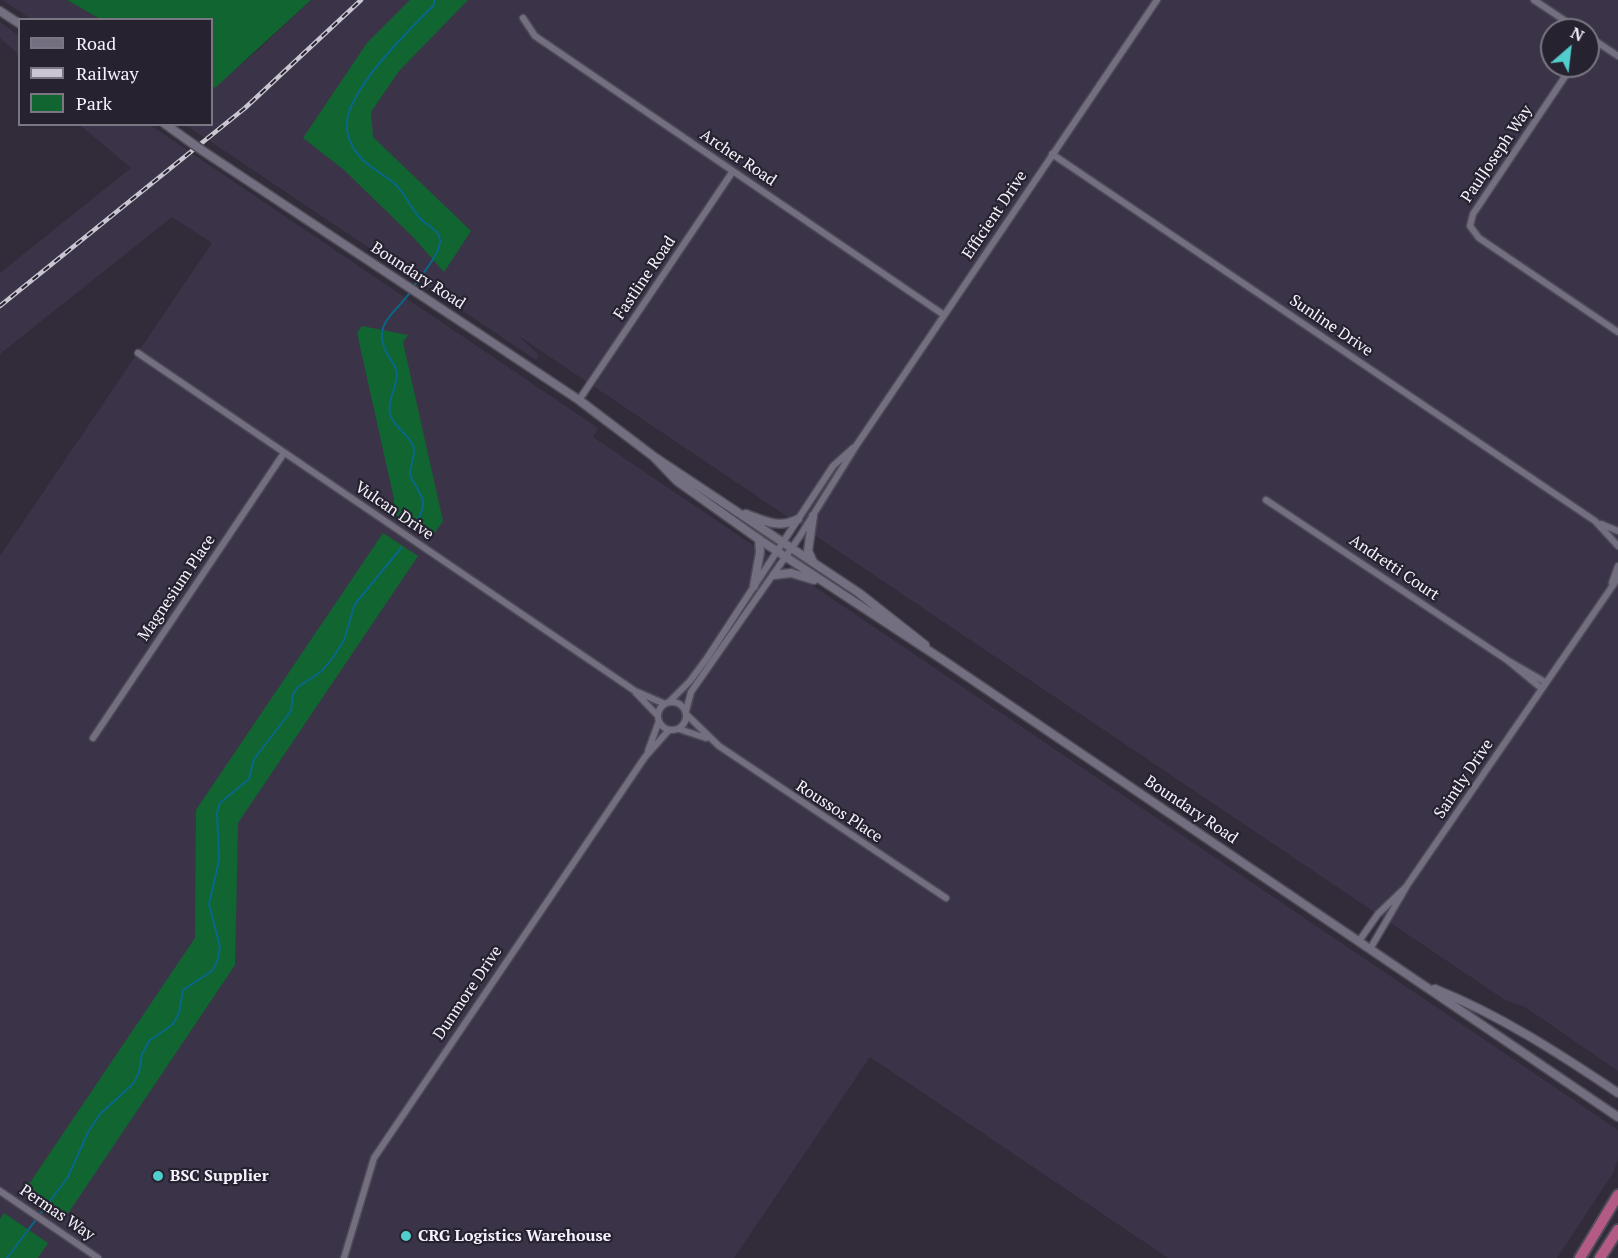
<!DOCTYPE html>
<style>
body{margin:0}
#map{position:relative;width:1618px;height:1258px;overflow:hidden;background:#312b3a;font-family:"PT Serif",serif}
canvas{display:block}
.legend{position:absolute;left:18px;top:18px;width:195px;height:108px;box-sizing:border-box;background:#272230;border:2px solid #7a7682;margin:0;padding:8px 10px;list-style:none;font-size:18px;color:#f6f3fd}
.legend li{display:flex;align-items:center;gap:12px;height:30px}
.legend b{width:30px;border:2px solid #7a7682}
.north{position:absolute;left:1540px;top:18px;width:60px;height:60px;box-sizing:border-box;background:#272230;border:2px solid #7a7682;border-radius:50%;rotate:28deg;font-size:16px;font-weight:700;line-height:24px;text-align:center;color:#f6f3fd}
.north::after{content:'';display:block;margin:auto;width:21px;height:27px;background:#52cdcd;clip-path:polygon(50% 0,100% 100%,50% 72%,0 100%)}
</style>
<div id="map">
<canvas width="1618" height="1258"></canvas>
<ul class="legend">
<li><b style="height:8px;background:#746f80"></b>Road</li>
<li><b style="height:8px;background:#cac6d1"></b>Railway</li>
<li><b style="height:16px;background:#106531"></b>Park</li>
</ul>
<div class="north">N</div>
</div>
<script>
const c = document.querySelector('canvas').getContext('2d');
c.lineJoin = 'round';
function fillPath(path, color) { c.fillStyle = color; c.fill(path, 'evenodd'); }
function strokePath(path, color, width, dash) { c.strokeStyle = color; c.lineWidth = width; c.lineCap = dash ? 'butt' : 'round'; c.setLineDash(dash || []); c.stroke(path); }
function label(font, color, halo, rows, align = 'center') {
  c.font = font + ' "PT Serif",serif'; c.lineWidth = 4.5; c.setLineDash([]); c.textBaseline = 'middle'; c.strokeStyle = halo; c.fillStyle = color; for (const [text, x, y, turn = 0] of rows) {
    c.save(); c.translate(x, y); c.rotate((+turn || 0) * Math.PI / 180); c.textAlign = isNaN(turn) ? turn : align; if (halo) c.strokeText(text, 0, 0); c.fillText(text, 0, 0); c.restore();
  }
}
const built = new Path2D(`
 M 2,0 L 67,0 L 100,19 L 31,19 Z
 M 311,0 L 1618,0 L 1618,1071 L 1525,1007 L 1505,1000 L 516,334 L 539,355 L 536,360 L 186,125 L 212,124 L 212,86 L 215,87 L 258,50 ZM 1552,30 L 1588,30 L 1588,66 L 1552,66 Z
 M 0,22 L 19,36 L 19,60 L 17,53 L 0,38 Z
 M 80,125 L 150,125 L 598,428 L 593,437 L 1618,1130 L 1618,1159 L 1613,1173 L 1557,1258 L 1168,1258 L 870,1057 L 734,1258 L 0,1258 L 0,556 L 212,243 L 172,217 L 0,354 L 0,273 L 131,168 Z`);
const green = new Path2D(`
 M 67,0 L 311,0 L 215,88 L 212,86 L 212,20 L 100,19 Z
 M 410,0 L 468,0 L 399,71 L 371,112 L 373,137 L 471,231 L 444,272 L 413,237 L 343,169 L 303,138 L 367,43 Z
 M 362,326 L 408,335 L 403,342 L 443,521 L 431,538 L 394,514 L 394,499 L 357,333 Z
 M 383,533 L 418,556 L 238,823 L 235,965 L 63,1221 L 23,1193 L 195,938 L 196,810 Z
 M 4,1213 L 48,1243 L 38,1258 L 0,1258 L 0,1219 Z`);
const stream = new Path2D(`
 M 414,286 C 422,274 437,258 440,243 C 442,232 428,226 421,219 C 410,208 406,194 394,183 C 379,171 363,165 353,147 C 347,137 345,124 349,112 C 361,77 407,32 434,5 L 434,0
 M 411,291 C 396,314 371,322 387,354 C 391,361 397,366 397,374 C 397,387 387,401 390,414 C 394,429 411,435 414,448 C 415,455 410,467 410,475 C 422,501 430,498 415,525
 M 7,1258 L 68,1177 L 88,1132 L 100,1114 L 133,1084 L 139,1072 L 142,1054 L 149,1041 L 173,1024 L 179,1013 L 183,990 L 212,971 L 217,962 L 220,947 L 209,904 L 219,860 L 217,812 L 220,803 L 249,779 L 254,759 L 291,711 L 293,694 L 298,687 L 322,671 L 334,656 L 344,640 L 355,604 L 401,548`);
const minor = new Path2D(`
 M 1534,0 L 1579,30
 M 523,18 L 535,36 L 944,315
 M 1588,36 L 1618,56
 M 1572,66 L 1473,214 L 1470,226 L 1479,238 L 1618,332
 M 1052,154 L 1595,521 L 1618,546
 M 138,353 L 635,691 L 665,704
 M 579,400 L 733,171
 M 1266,500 L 1507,660 L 1545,682
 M 1601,524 L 1618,531
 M 1612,583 L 1618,566
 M 1507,660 L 1541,688
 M 636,693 L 658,716
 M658 716a14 14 0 1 1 28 0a14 14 0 1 1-28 0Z
 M 669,702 L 690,681 L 707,658 L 833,466 L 853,448
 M 686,711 L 691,692 L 800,536 L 856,446 L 1157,0
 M 686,714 L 719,746 L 946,898
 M 679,729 L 706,738
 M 93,738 L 284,453
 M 648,751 L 659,721
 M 1359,941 L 1378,914 L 1406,887
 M 1370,949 L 1408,884 L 1618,578
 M 0,1191 L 98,1258
 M 344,1258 L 374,1158 L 645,757 L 669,730`);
const secondary = new Path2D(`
 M 0,11 L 20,24
 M 165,124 L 186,139
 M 203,151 L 579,400 L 653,456 L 859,593 L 925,645
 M 653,456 L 677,481 L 760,540 L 943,660 L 1618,1117
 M 746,514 C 765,521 779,529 798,519
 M 813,516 L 808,551 L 813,562
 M 774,575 L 791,573 L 814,580
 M 754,586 L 760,552 L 759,539
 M 1435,989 C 1500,1015 1560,1054 1618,1093`);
const trunk = new Path2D(`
 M 1580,1258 L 1618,1195
 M 1600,1258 L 1618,1230`);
const rail = new Path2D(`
 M 0,306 L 245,108 L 361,0`);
const secondaryBridge = new Path2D(`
 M 186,139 L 203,151`);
const markers = [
 [158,1176,6,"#52cdcd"],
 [406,1236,6,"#52cdcd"]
];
const streetNames = [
 ["PaulJoseph Way",1497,154,-56],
 ["Archer Road",738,158,34],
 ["Efficient Drive",995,215,-56],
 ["Boundary Road",418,276,33],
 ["Fastline Road",645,278,-56],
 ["Sunline Drive",1331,326,34],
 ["Vulcan Drive",394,511,34],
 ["Andretti Court",1394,568,34],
 ["Magnesium Place",177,588,-56],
 ["Saintly Drive",1464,779,-56],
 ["Boundary Road",1191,810,34],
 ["Roussos Place",839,812,33],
 ["Dunmore Drive",468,993,-56],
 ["Permas Way",57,1213,34]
];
const poiNames = [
 ["BSC Supplier",170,1176],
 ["CRG Logistics Warehouse",418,1236]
];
fillPath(built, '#3b3449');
fillPath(green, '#106531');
strokePath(stream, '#086789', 2);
strokePath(minor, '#4e4a56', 9);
strokePath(secondary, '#4e4a56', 11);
strokePath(trunk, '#4e4a56', 14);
strokePath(minor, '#746f80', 6);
strokePath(secondary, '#746f80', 8);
strokePath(trunk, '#b35b82', 10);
strokePath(rail, '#cac6d1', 4.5);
strokePath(rail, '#272230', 2, [7]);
strokePath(secondaryBridge, '#4e4a56', 11, []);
strokePath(secondaryBridge, '#746f80', 8);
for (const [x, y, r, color] of markers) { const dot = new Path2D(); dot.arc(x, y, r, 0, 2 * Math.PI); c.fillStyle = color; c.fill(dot); strokePath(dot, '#272230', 2); }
label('16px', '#f6f3fd', '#272230', streetNames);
label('bold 16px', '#f6f3fd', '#272230', poiNames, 'left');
</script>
